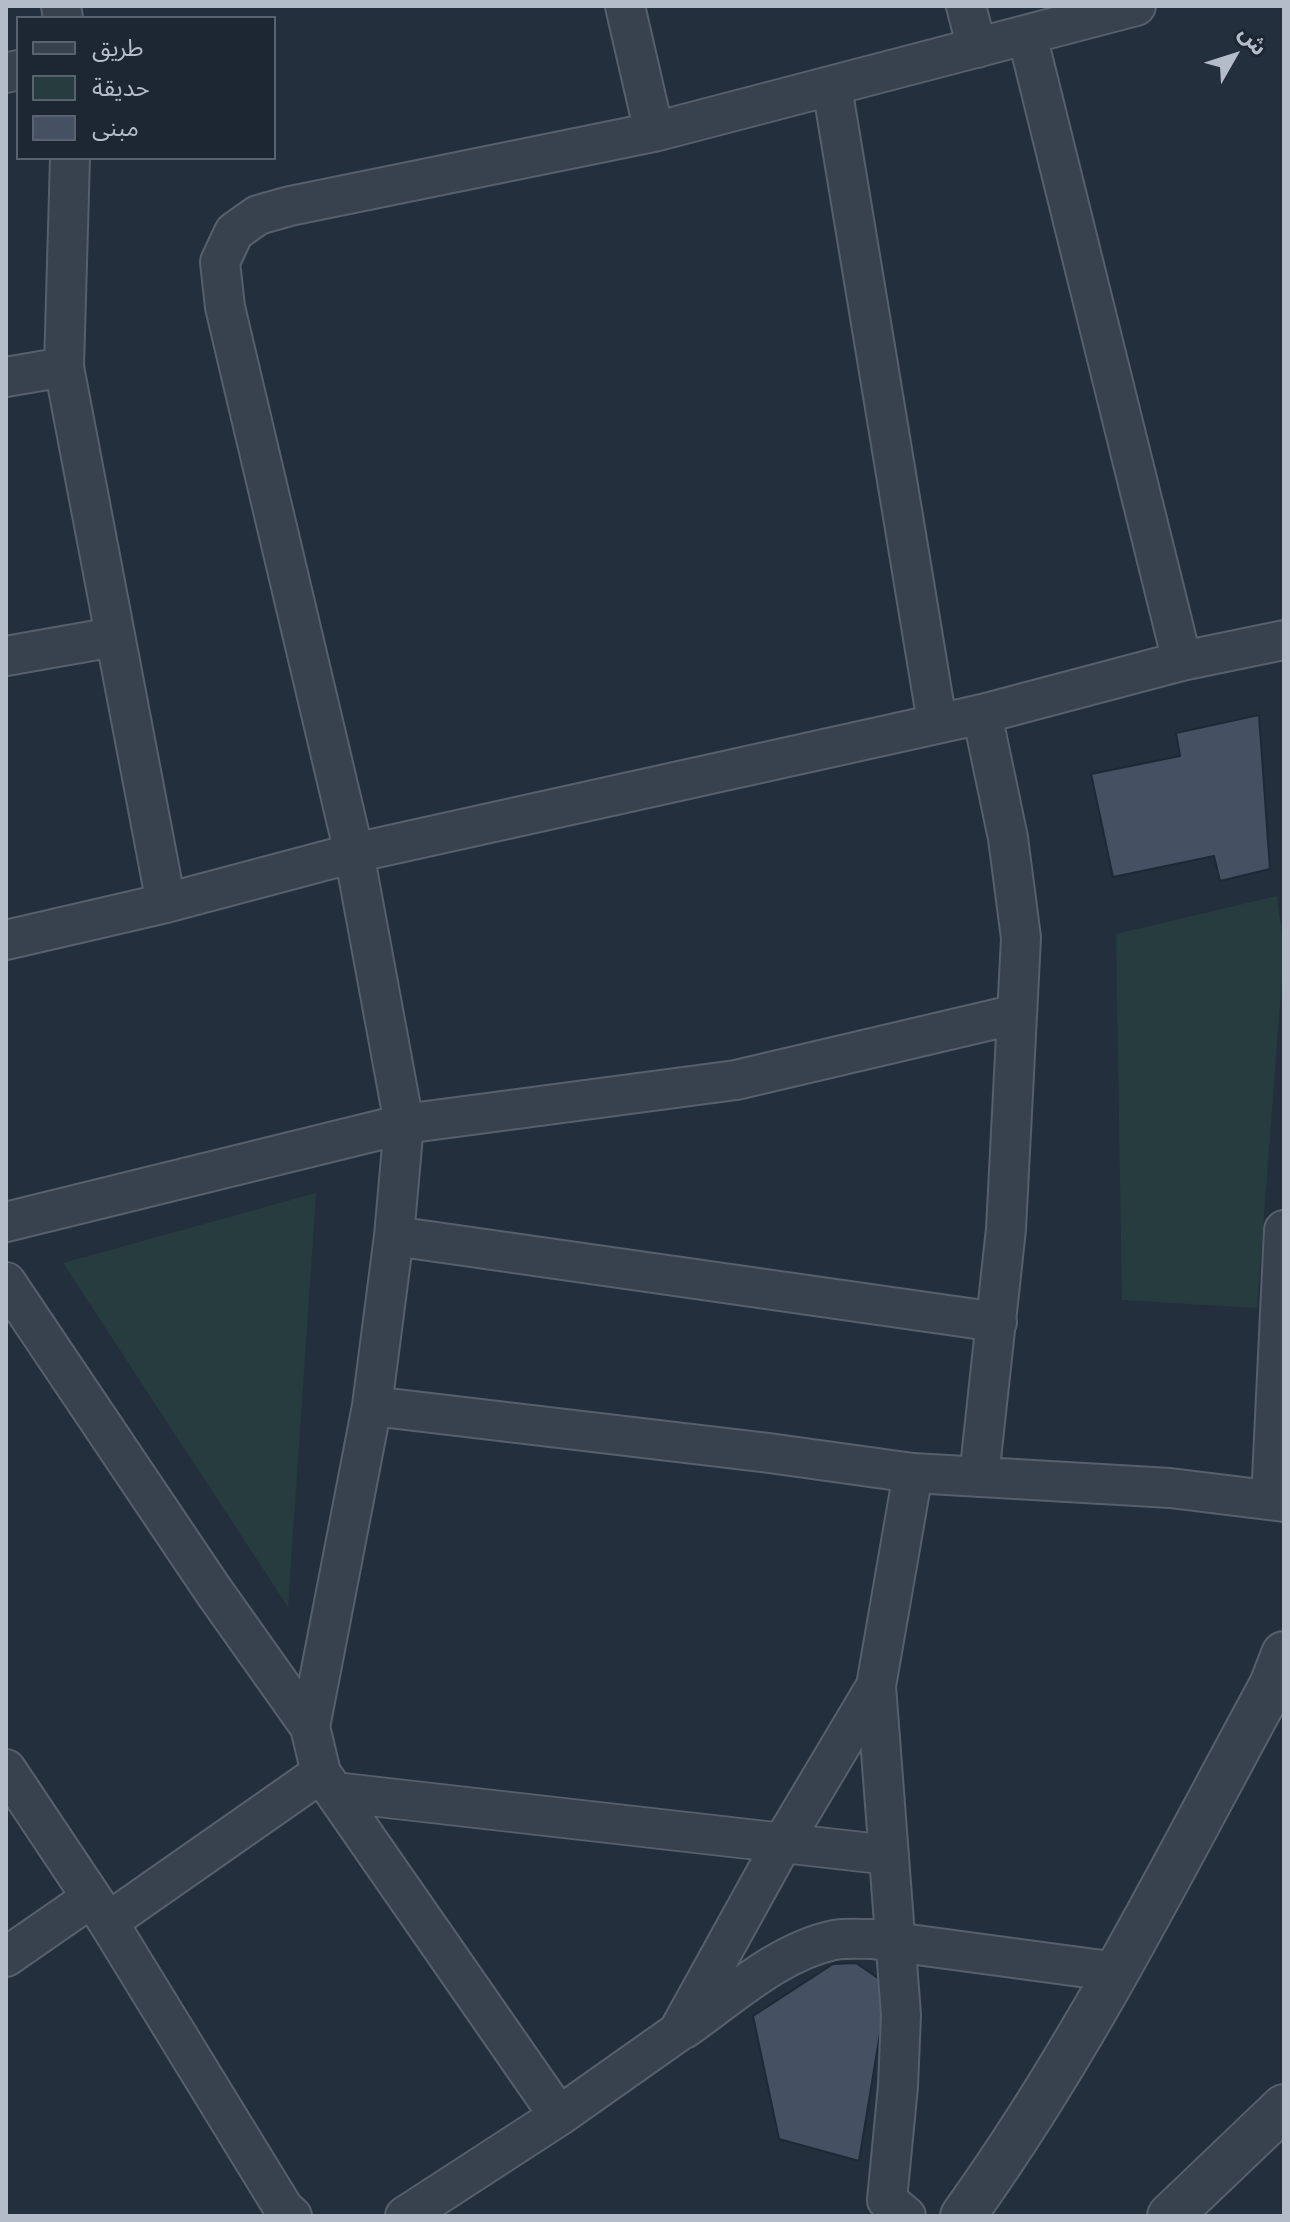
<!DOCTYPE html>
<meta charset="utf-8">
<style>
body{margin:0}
#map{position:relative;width:1290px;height:2222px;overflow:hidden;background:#242f3e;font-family:"DM Sans","Noto Sans Arabic",sans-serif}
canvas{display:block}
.frame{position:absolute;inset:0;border:8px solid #b4bcc9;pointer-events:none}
.legend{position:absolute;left:16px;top:16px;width:260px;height:144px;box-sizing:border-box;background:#1d2633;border:2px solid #59626f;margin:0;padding:10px 14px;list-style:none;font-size:24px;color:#b4bcc9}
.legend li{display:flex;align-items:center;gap:16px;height:40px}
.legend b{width:40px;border:2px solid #59626f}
.north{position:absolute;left:1194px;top:16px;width:80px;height:80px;-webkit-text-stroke:6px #1d2633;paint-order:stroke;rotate:51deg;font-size:22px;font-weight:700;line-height:32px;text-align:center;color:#b4bcc9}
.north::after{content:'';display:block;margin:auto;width:28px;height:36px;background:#b4bcc9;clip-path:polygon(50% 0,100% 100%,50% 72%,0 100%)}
</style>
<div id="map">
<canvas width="1290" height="2222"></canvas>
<div class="frame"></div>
<ul class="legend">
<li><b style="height:10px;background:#38414e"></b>طريق</li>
<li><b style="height:22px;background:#263c3f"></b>حديقة</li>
<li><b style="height:22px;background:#455162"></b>مبنى</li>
</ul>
<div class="north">ش</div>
</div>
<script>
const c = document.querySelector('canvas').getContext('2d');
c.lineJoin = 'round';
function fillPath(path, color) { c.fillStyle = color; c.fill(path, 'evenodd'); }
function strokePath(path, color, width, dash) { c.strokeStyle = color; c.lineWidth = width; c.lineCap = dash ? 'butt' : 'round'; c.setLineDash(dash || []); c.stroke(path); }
const green = new Path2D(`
 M 1277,896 L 1284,951 L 1257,1308 L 1122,1300 L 1116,934 Z
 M 316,1193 L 316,1194 L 288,1607 L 63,1263 Z`);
const building = new Path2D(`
 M 1259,715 L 1270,869 L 1220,881 L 1214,856 L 1113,877 L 1091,774 L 1180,756 L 1176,733 Z
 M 856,1963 L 888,1985 L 859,2161 L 779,2139 L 753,2016 L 833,1964 Z`);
const minor = new Path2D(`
 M 61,6 L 63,18
 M 625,6 L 654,132
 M 966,6 L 977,48
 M 1027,35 L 1182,661
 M 6,73 L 18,70
 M 832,87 L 937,722
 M 70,158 L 64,367 L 166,903
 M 6,377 L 64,367
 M 6,656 L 114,637
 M 6,940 L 166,903 L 354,853 L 982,714 L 1182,661 L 1284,640
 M 6,1222 L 404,1124 L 736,1080 L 1017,1014
 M 394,1236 L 997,1322
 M 6,1282 L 213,1590 L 310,1727
 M 372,1406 L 769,1453 L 913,1473 L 1170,1488 L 1284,1502
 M 979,1477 L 1006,1229 L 1021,938 L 1008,838 L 982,714
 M 1271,1500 L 1284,1230
 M 876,1686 L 901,2015 L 898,2086 L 887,2200 L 906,2216
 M 6,1769 L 108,1922 L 284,2209 L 292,2216
 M 335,1792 L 889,1855
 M 108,1922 L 321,1773
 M 6,1957 L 91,1898
 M 684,2029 C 730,1997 778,1952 834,1940 C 846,1938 860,1939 872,1939 L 1117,1972
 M 559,2116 L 321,1773 L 310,1727 L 372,1406 L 394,1236 L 404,1124 L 354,853 L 225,307 L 220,262 L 234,232 L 258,215 L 290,206 L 654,132 L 1136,6
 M 405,2216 L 559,2116 L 678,2032 L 783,1842 L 876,1686 L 913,1473`);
const tertiary = new Path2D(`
 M 963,2216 C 1083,2049 1174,1865 1272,1685 L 1284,1654
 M 1170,2216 L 1284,2107`);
fillPath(green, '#263c3f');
fillPath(building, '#455162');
strokePath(building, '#1f2835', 2);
strokePath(minor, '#565f6c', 42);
strokePath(tertiary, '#565f6c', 48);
strokePath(minor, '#38414e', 38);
strokePath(tertiary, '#38414e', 44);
</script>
